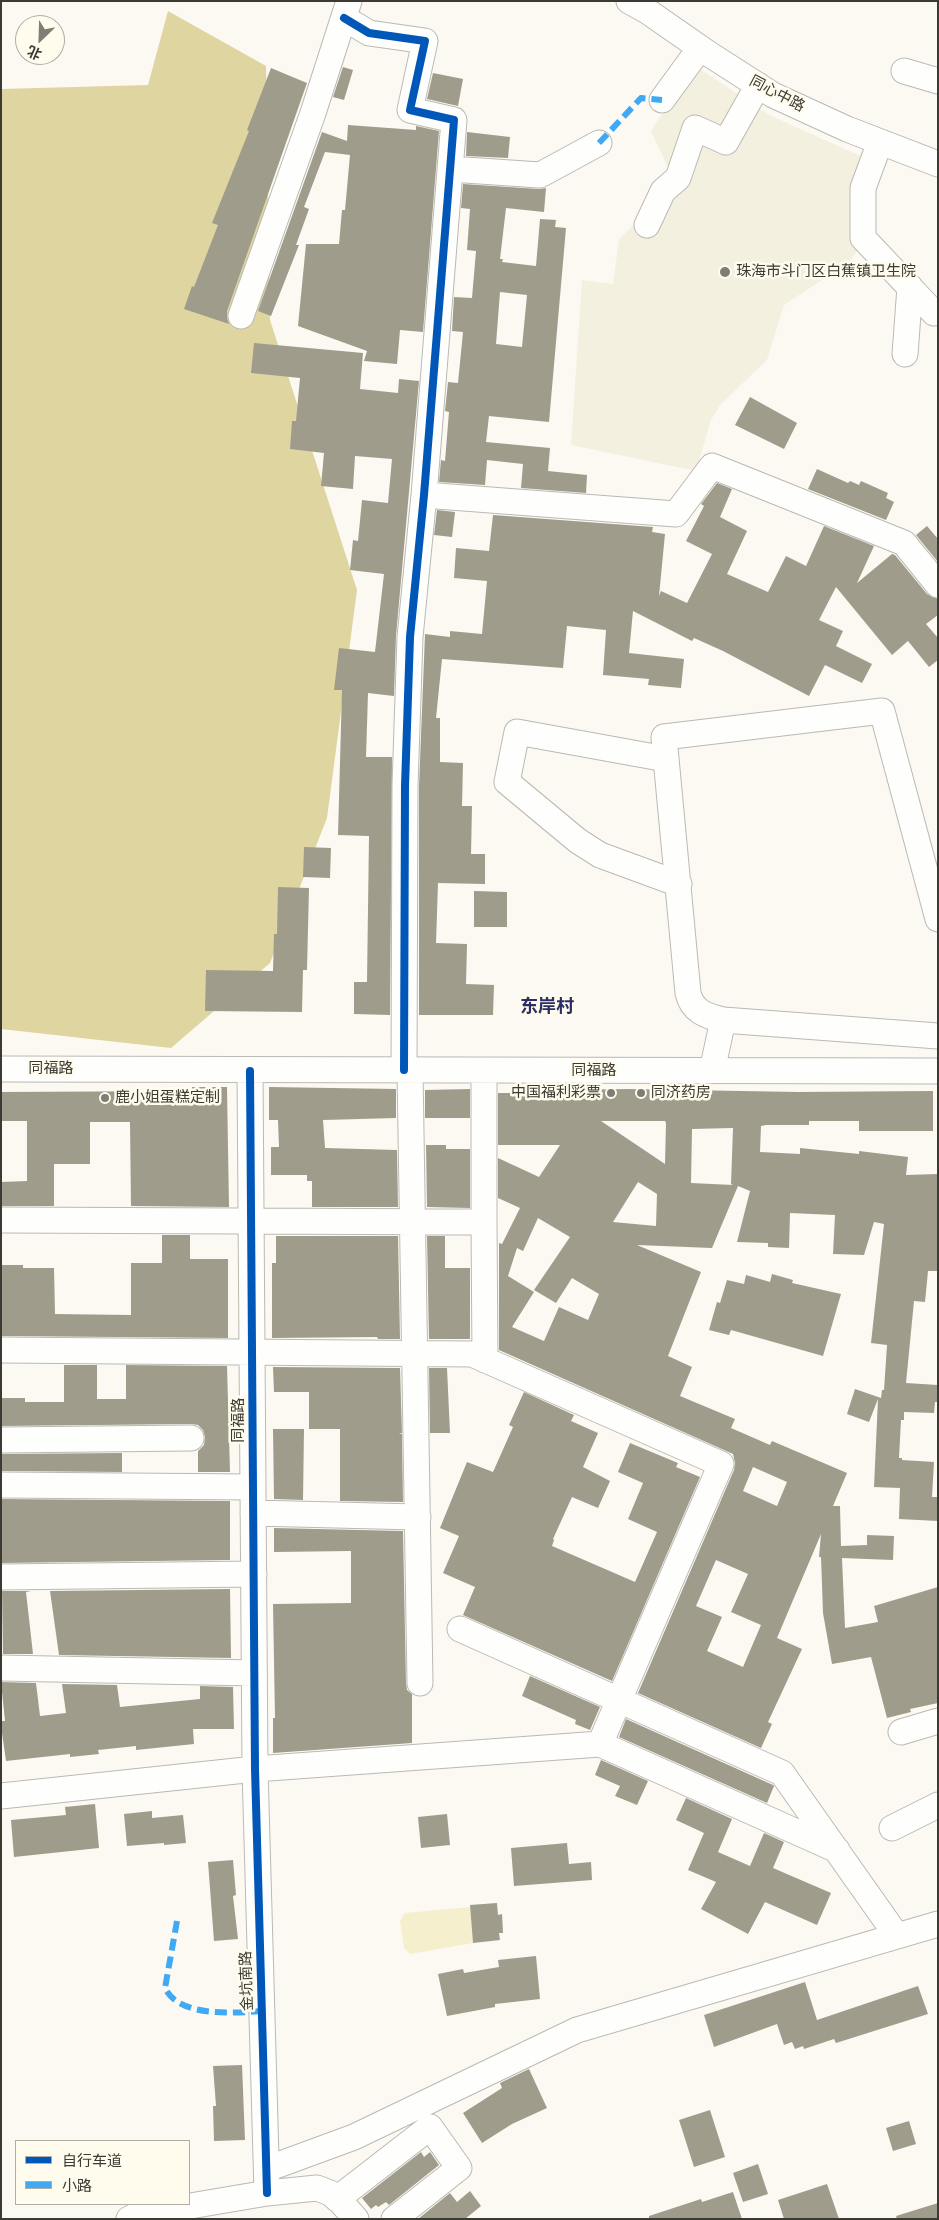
<!DOCTYPE html>
<meta charset="utf-8">
<style>
body{margin:0}
#map{position:relative;width:939px;height:2220px;overflow:hidden;background:#fbf9f2;font-family:"PT Serif","Noto Sans SC",serif}
canvas{display:block}
.frame{position:absolute;inset:0;border:2px solid #3b3a33;pointer-events:none}
.legend{position:absolute;left:15px;top:2140px;width:175px;height:65px;box-sizing:border-box;background:#fffcee;border:1px solid #b1aea3;margin:0;padding:6px 9px;list-style:none;font-size:15px;color:#3b3a33}
.legend li{display:flex;align-items:center;gap:10px;height:25px}
.legend b{width:25px;border:1px solid #b1aea3}
.north{position:absolute;left:15px;top:15px;width:50px;height:50px;box-sizing:border-box;background:#fffcee;border:1px solid #b1aea3;border-radius:50%;rotate:204deg;font-size:14px;font-weight:700;line-height:20px;text-align:center;color:#3b3a33}
.north::after{content:'';display:block;margin:auto;width:18px;height:22px;background:#7e7d76;clip-path:polygon(50% 0,100% 100%,50% 72%,0 100%)}
</style>
<div id="map">
<canvas width="939" height="2220"></canvas>
<div class="frame"></div>
<ul class="legend">
<li><b style="height:6px;background:#0057b8"></b>自行车道</li>
<li><b style="height:6px;background:#3fa9f5"></b>小路</li>
</ul>
<div class="north">北</div>
</div>
<script>
const c = document.querySelector('canvas').getContext('2d');
c.lineJoin = 'round';
function fillPath(path, color) { c.fillStyle = color; c.fill(path, 'evenodd'); }
function strokePath(path, color, width, dash) { c.strokeStyle = color; c.lineWidth = width; c.lineCap = dash ? 'butt' : 'round'; c.setLineDash(dash || []); c.stroke(path); }
function label(font, color, halo, rows, align = 'center') {
  c.font = font + ' "PT Serif","Noto Sans SC",serif'; c.lineWidth = 5; c.setLineDash([]); c.textBaseline = 'middle'; c.strokeStyle = halo; c.fillStyle = color; for (const [text, x, y, turn = 0] of rows) {
    c.save(); c.translate(x, y); c.rotate((+turn || 0) * Math.PI / 180); c.textAlign = isNaN(turn) ? turn : align; if (halo) c.strokeText(text, 0, 0); c.fillText(text, 0, 0); c.restore();
  }
}
const built = new Path2D(`
 M 694,65 L 769,115 L 863,157 L 859,248 L 848,263 L 784,305 L 767,360 L 720,405 L 711,420 L 696,471 L 571,445 L 582,280 L 613,284 L 619,239 L 639,220 L 670,172 L 651,131 Z`);
const green = new Path2D(`
 M 470,1907 L 473,1943 L 410,1954 L 404,1948 L 400,1921 L 405,1913 Z`);
const forest = new Path2D(`
 M 168,11 L 266,66 L 270,320 L 357,590 L 327,818 L 270,963 L 171,1048 L 1,1029 L 1,89 L 148,85 Z`);
const building = new Path2D(`
 M 343,67 L 353,70 L 344,100 L 333,97 Z
 M 271,68 L 307,83 L 227,311 L 227,318 L 229,324 L 184,309 L 192,286 L 194,287 L 218,225 L 212,223 L 249,131 L 247,130 Z
 M 433,73 L 463,79 L 458,106 L 427,99 Z
 M 348,125 L 416,130 L 416,126 L 439,131 L 423,332 L 400,330 L 397,364 L 364,361 L 367,351 L 298,326 L 306,244 L 339,244 L 342,210 L 345,210 L 350,155 L 325,152 L 304,207 L 309,209 L 296,245 L 299,245 L 271,316 L 258,311 L 322,132 L 347,141 Z
 M 467,132 L 510,137 L 508,158 L 466,156 Z
 M 463,184 L 539,189 L 546,188 L 544,212 L 506,208 L 500,259 L 503,259 L 502,262 L 536,266 L 540,219 L 556,220 L 555,227 L 566,228 L 549,422 L 489,416 L 486,442 L 550,448 L 548,471 L 587,475 L 586,493 L 521,488 L 523,464 L 487,460 L 485,485 L 439,482 L 441,460 L 445,461 L 449,412 L 445,411 L 448,382 L 458,383 L 463,332 L 452,331 L 454,297 L 472,298 L 476,251 L 467,250 L 470,209 L 461,208 ZM 500,292 L 527,295 L 522,347 L 496,344 Z
 M 254,343 L 363,353 L 360,389 L 398,393 L 399,379 L 419,381 L 396,636 L 394,696 L 368,693 L 366,757 L 392,757 L 390,1015 L 354,1014 L 354,982 L 367,982 L 369,836 L 338,835 L 342,690 L 334,690 L 339,648 L 375,652 L 384,574 L 350,570 L 353,540 L 358,541 L 362,500 L 388,503 L 392,459 L 355,456 L 353,489 L 321,486 L 324,453 L 290,449 L 292,421 L 296,421 L 300,378 L 251,373 Z
 M 750,397 L 797,423 L 784,449 L 735,425 Z
 M 817,469 L 848,483 L 850,481 L 859,485 L 861,481 L 888,493 L 886,498 L 894,502 L 886,520 L 808,489 Z
 M 717,483 L 732,489 L 720,517 L 747,531 L 727,574 L 768,592 L 786,556 L 806,566 L 824,526 L 874,546 L 857,583 L 892,554 L 895,555 L 927,594 L 938,599 L 938,615 L 926,624 L 938,638 L 938,660 L 929,667 L 908,641 L 892,655 L 836,587 L 819,620 L 843,631 L 836,646 L 872,664 L 862,683 L 825,665 L 809,696 L 723,651 L 694,638 L 692,641 L 633,611 L 629,653 L 684,659 L 681,688 L 648,685 L 649,679 L 603,675 L 606,630 L 567,626 L 563,668 L 442,659 L 436,718 L 440,718 L 440,762 L 463,763 L 462,806 L 472,806 L 471,854 L 485,854 L 485,884 L 438,883 L 436,943 L 467,944 L 466,984 L 494,985 L 493,1015 L 419,1015 L 419,786 L 425,634 L 450,637 L 450,631 L 482,634 L 487,581 L 454,578 L 456,548 L 489,551 L 493,515 L 653,527 L 652,532 L 665,534 L 659,596 L 661,591 L 687,603 L 712,554 L 686,541 L 704,506 L 701,504 Z
 M 437,510 L 455,512 L 452,537 L 434,535 Z
 M 927,526 L 938,539 L 938,562 L 916,535 Z
 M 304,847 L 331,848 L 330,878 L 303,877 Z
 M 278,887 L 309,888 L 307,970 L 303,970 L 302,1012 L 205,1011 L 206,970 L 273,971 L 274,934 L 277,934 Z
 M 474,891 L 507,892 L 507,927 L 474,927 Z
 M 192,1087 L 227,1087 L 229,1207 L 131,1206 L 130,1122 L 90,1122 L 90,1164 L 54,1164 L 54,1206 L 1,1206 L 1,1182 L 27,1181 L 27,1121 L 1,1121 L 1,1092 L 192,1091 Z
 M 269,1087 L 396,1089 L 396,1118 L 323,1120 L 325,1148 L 397,1150 L 398,1207 L 312,1207 L 312,1181 L 307,1181 L 307,1175 L 271,1175 L 271,1147 L 279,1147 L 278,1120 L 269,1120 Z
 M 470,1089 L 470,1118 L 425,1118 L 425,1090 Z
 M 628,1089 L 798,1092 L 933,1091 L 933,1131 L 859,1131 L 859,1121 L 809,1121 L 809,1125 L 766,1125 L 761,1126 L 760,1152 L 800,1154 L 800,1148 L 859,1154 L 859,1151 L 908,1157 L 906,1175 L 938,1174 L 938,1271 L 928,1271 L 925,1302 L 914,1301 L 906,1383 L 938,1385 L 938,1402 L 935,1402 L 934,1413 L 904,1412 L 904,1420 L 901,1420 L 899,1458 L 902,1458 L 902,1460 L 934,1462 L 932,1497 L 938,1497 L 938,1521 L 899,1519 L 900,1488 L 874,1487 L 878,1399 L 869,1422 L 847,1414 L 855,1389 L 881,1398 L 882,1390 L 884,1390 L 887,1345 L 871,1343 L 884,1224 L 874,1222 L 864,1255 L 833,1254 L 835,1215 L 790,1213 L 789,1248 L 768,1247 L 768,1243 L 737,1242 L 750,1191 L 738,1186 L 712,1248 L 637,1245 L 701,1272 L 668,1356 L 692,1367 L 680,1396 L 735,1419 L 731,1428 L 770,1445 L 772,1441 L 847,1473 L 833,1506 L 840,1506 L 841,1546 L 867,1545 L 867,1535 L 894,1536 L 893,1560 L 842,1558 L 845,1628 L 878,1622 L 874,1606 L 938,1587 L 938,1703 L 910,1709 L 911,1712 L 887,1718 L 871,1657 L 832,1664 L 823,1613 L 821,1557 L 819,1557 L 821,1534 L 777,1638 L 802,1649 L 768,1722 L 772,1724 L 761,1748 L 638,1693 L 734,1470 L 735,1463 L 733,1454 L 499,1350 L 499,1243 L 502,1244 L 520,1208 L 498,1198 L 498,1158 L 539,1177 L 560,1145 L 498,1145 L 498,1093 L 563,1093 L 563,1090 ZM 601,1121 L 665,1121 L 666,1123 L 665,1164 ZM 733,1128 L 731,1184 L 733,1185 L 691,1183 L 692,1129 ZM 638,1182 L 657,1194 L 656,1226 L 613,1222 ZM 538,1218 L 570,1237 L 534,1290 L 556,1303 L 572,1278 L 599,1294 L 588,1320 L 559,1307 L 544,1341 L 512,1327 L 534,1292 L 508,1276 L 517,1248 L 523,1251 ZM 753,1467 L 787,1482 L 777,1506 L 743,1491 ZM 716,1560 L 748,1574 L 731,1612 L 761,1625 L 743,1667 L 707,1651 L 722,1617 L 696,1606 Z
 M 426,1145 L 446,1145 L 446,1149 L 470,1149 L 470,1208 L 427,1207 Z
 M 162,1235 L 190,1235 L 190,1259 L 228,1259 L 228,1338 L 1,1336 L 1,1265 L 23,1265 L 23,1268 L 54,1268 L 55,1314 L 131,1315 L 131,1263 L 162,1263 Z
 M 276,1236 L 398,1236 L 400,1339 L 378,1339 L 377,1337 L 272,1338 L 272,1263 L 276,1263 Z
 M 427,1236 L 445,1236 L 445,1268 L 470,1268 L 470,1339 L 429,1339 Z
 M 772,1274 L 793,1280 L 792,1283 L 841,1294 L 823,1356 L 731,1330 L 729,1335 L 709,1330 L 717,1302 L 720,1303 L 727,1280 L 744,1284 L 746,1275 L 770,1282 Z
 M 64,1365 L 97,1365 L 97,1399 L 126,1399 L 126,1365 L 227,1366 L 230,1472 L 198,1472 L 198,1451 L 204,1445 L 205,1437 L 203,1430 L 198,1425 L 191,1424 L 1,1426 L 1,1398 L 25,1398 L 25,1402 L 64,1402 Z
 M 273,1367 L 400,1368 L 402,1433 L 399,1433 L 402,1434 L 403,1502 L 340,1501 L 340,1429 L 309,1429 L 309,1392 L 274,1392 Z
 M 429,1368 L 447,1368 L 450,1433 L 430,1433 Z
 M 524,1392 L 574,1415 L 571,1421 L 598,1433 L 583,1467 L 610,1481 L 598,1508 L 572,1497 L 553,1539 L 554,1540 L 552,1546 L 635,1582 L 657,1532 L 628,1519 L 643,1483 L 618,1472 L 630,1443 L 678,1463 L 676,1467 L 700,1477 L 612,1681 L 463,1615 L 475,1587 L 443,1573 L 459,1536 L 440,1528 L 467,1462 L 493,1472 L 513,1427 L 509,1425 Z
 M 273,1429 L 304,1429 L 303,1500 L 274,1499 Z
 M 122,1453 L 122,1472 L 1,1471 L 1,1454 Z
 M 1,1499 L 230,1501 L 230,1560 L 1,1563 Z
 M 274,1528 L 403,1531 L 406,1683 L 407,1690 L 412,1694 L 412,1743 L 273,1753 L 273,1718 L 275,1718 L 273,1604 L 351,1603 L 351,1551 L 274,1552 Z
 M 230,1589 L 231,1658 L 59,1655 L 50,1591 Z
 M 2,1591 L 31,1591 L 26,1592 L 33,1654 L 3,1654 Z
 M 530,1676 L 600,1707 L 590,1730 L 575,1724 L 576,1720 L 522,1696 Z
 M 1,1682 L 36,1683 L 40,1716 L 66,1713 L 62,1684 L 117,1685 L 120,1707 L 200,1699 L 200,1686 L 233,1687 L 234,1729 L 193,1729 L 194,1744 L 136,1750 L 136,1746 L 98,1750 L 99,1754 L 70,1757 L 70,1754 L 6,1761 L 1,1726 L 1,1721 L 5,1721 Z
 M 626,1719 L 773,1785 L 774,1786 L 767,1803 L 619,1737 Z
 M 601,1760 L 648,1781 L 637,1805 L 615,1796 L 620,1786 L 595,1775 Z
 M 686,1798 L 732,1819 L 718,1852 L 750,1866 L 764,1833 L 784,1842 L 773,1868 L 831,1893 L 817,1925 L 765,1902 L 748,1934 L 701,1909 L 716,1882 L 688,1870 L 704,1833 L 676,1820 Z
 M 95,1804 L 99,1848 L 14,1857 L 11,1820 L 66,1815 L 65,1807 Z
 M 152,1811 L 152,1818 L 183,1815 L 186,1843 L 164,1845 L 164,1843 L 127,1846 L 124,1814 Z
 M 447,1814 L 450,1845 L 421,1848 L 418,1817 Z
 M 567,1843 L 569,1864 L 591,1862 L 592,1880 L 514,1886 L 511,1848 Z
 M 233,1860 L 236,1895 L 233,1896 L 238,1939 L 214,1941 L 208,1862 Z
 M 497,1903 L 498,1915 L 502,1914 L 503,1933 L 499,1933 L 500,1940 L 473,1943 L 470,1905 Z
 M 536,1956 L 540,1999 L 495,2004 L 495,2007 L 447,2016 L 438,1974 L 463,1969 L 464,1973 L 499,1967 L 498,1960 Z
 M 805,1982 L 817,2020 L 918,1986 L 928,2014 L 836,2043 L 834,2039 L 804,2049 L 803,2046 L 795,2049 L 792,2042 L 784,2045 L 777,2024 L 714,2047 L 704,2015 Z
 M 242,2065 L 245,2140 L 214,2141 L 213,2106 L 216,2106 L 213,2066 Z
 M 529,2069 L 547,2108 L 512,2124 L 482,2143 L 463,2113 L 502,2088 L 500,2083 Z
 M 710,2110 L 725,2157 L 694,2167 L 679,2120 Z
 M 909,2121 L 916,2144 L 893,2151 L 886,2128 Z
 M 421,2152 L 424,2157 L 430,2152 L 439,2165 L 389,2205 L 386,2202 L 378,2207 L 376,2205 L 371,2209 L 362,2198 Z
 M 758,2164 L 768,2194 L 743,2202 L 733,2173 Z
 M 827,2184 L 839,2219 L 784,2219 L 778,2200 Z
 M 470,2191 L 481,2206 L 465,2219 L 418,2219 L 450,2193 L 457,2202 Z
 M 733,2192 L 742,2219 L 649,2219 L 649,2216 L 701,2199 L 702,2202 Z
 M 938,2203 L 938,2219 L 897,2219 L 896,2216 Z`);
const minor = new Path2D(`
 M 629,1 L 647,11 L 709,54 L 773,95 L 847,129 L 938,164
 M 344,18 L 369,33 L 425,41 L 410,110 L 454,120 L 424,495 L 410,637 L 405,786 L 404,1070
 M 904,71 L 938,81
 M 662,100 L 700,48
 M 880,142 L 863,188 L 863,238 L 934,313
 M 450,169 L 540,175 L 599,143
 M 647,225 L 663,191 L 678,178 L 695,128 L 726,142 L 758,85
 M 241,316 L 313,113 L 349,1
 M 905,354 L 910,287
 M 424,495 L 676,514 L 712,466 L 904,543 L 938,585
 M 666,759 L 517,732 L 507,782 L 578,841 L 600,855 L 679,884
 M 938,919 L 882,711 L 664,737 L 688,993 C 692,1011 706,1016 723,1020 L 938,1036
 M 1,1069 L 938,1071
 M 250,1071 L 255,1769 L 267,2193
 M 410,1071 L 420,1683
 M 712,1071 L 723,1020
 M 1,1220 L 484,1222 L 484,1071
 M 484,1222 L 485,1360
 M 1,1350 L 472,1354 L 721,1464 L 600,1744
 M 1,1440 L 191,1438
 M 1,1485 L 253,1487
 M 253,1513 L 418,1517
 M 1,1577 L 254,1574
 M 460,1629 L 782,1773 L 897,1936
 M 1,1668 L 254,1673
 M 901,1732 L 938,1721
 M 1,1796 L 255,1769 L 600,1744 L 837,1850
 M 892,1828 L 938,1805
 M 267,2169 L 354,2137 L 577,2030 L 938,1924
 M 337,2199 L 430,2127 L 459,2168 L 394,2219
 M 129,2219 L 137,2215 L 267,2193 L 317,2188 L 330,2193 L 340,2201 L 356,2219`);
const quiet = new Path2D(`
 M 599,143 L 641,98 L 662,100
 M 177,1921 L 165,1988 C 179,2018 235,2013 262,2011`);
const cycleway = new Path2D(`
 M 344,18 L 369,33 L 425,41 L 410,110 L 454,120 L 424,495 L 410,637 L 405,786 L 404,1070
 M 250,1071 L 255,1769 L 267,2193`);
const markers = [
 [725,272,6,"#7e7d76"],
 [611,1093,5,"#7e7d76"],
 [641,1093,5,"#7e7d76"],
 [105,1098,5,"#7e7d76"]
];
const streetNames = [
 ["同心中路",777,94,28],
 ["同福路",51,1069],
 ["同福路",594,1071],
 ["同福路",239,1420,-90],
 ["金坑南路",247,1981,-92]
];
const poiNames = [
 ["珠海市斗门区白蕉镇卫生院",736,272],
 ["中国福利彩票",601,1093,"right"],
 ["同济药房",651,1093],
 ["鹿小姐蛋糕定制",115,1098]
];
const quarterNames = [
 ["东岸村",547,1007]
];
fillPath(built, '#f4f0e0');
fillPath(green, '#f6efcd');
fillPath(forest, '#dfd5a1');
fillPath(building, '#9f9c8c');
strokePath(minor, '#bab9b3', 27);
strokePath(minor, '#fefefd', 25);
strokePath(quiet, '#3fa9f5', 6, [12, 6]);
strokePath(cycleway, '#0057b8', 8);
for (const [x, y, r, color] of markers) { const dot = new Path2D(); dot.arc(x, y, r, 0, 2 * Math.PI); c.fillStyle = color; c.fill(dot); strokePath(dot, '#fffcee', 2); }
label('15px', '#3b3a33', '#fffcee', streetNames);
label('15px', '#3b3a33', '#fffcee', poiNames, 'left');
label('bold 18px', '#2c2d67', '#fffcee', quarterNames);
</script>
